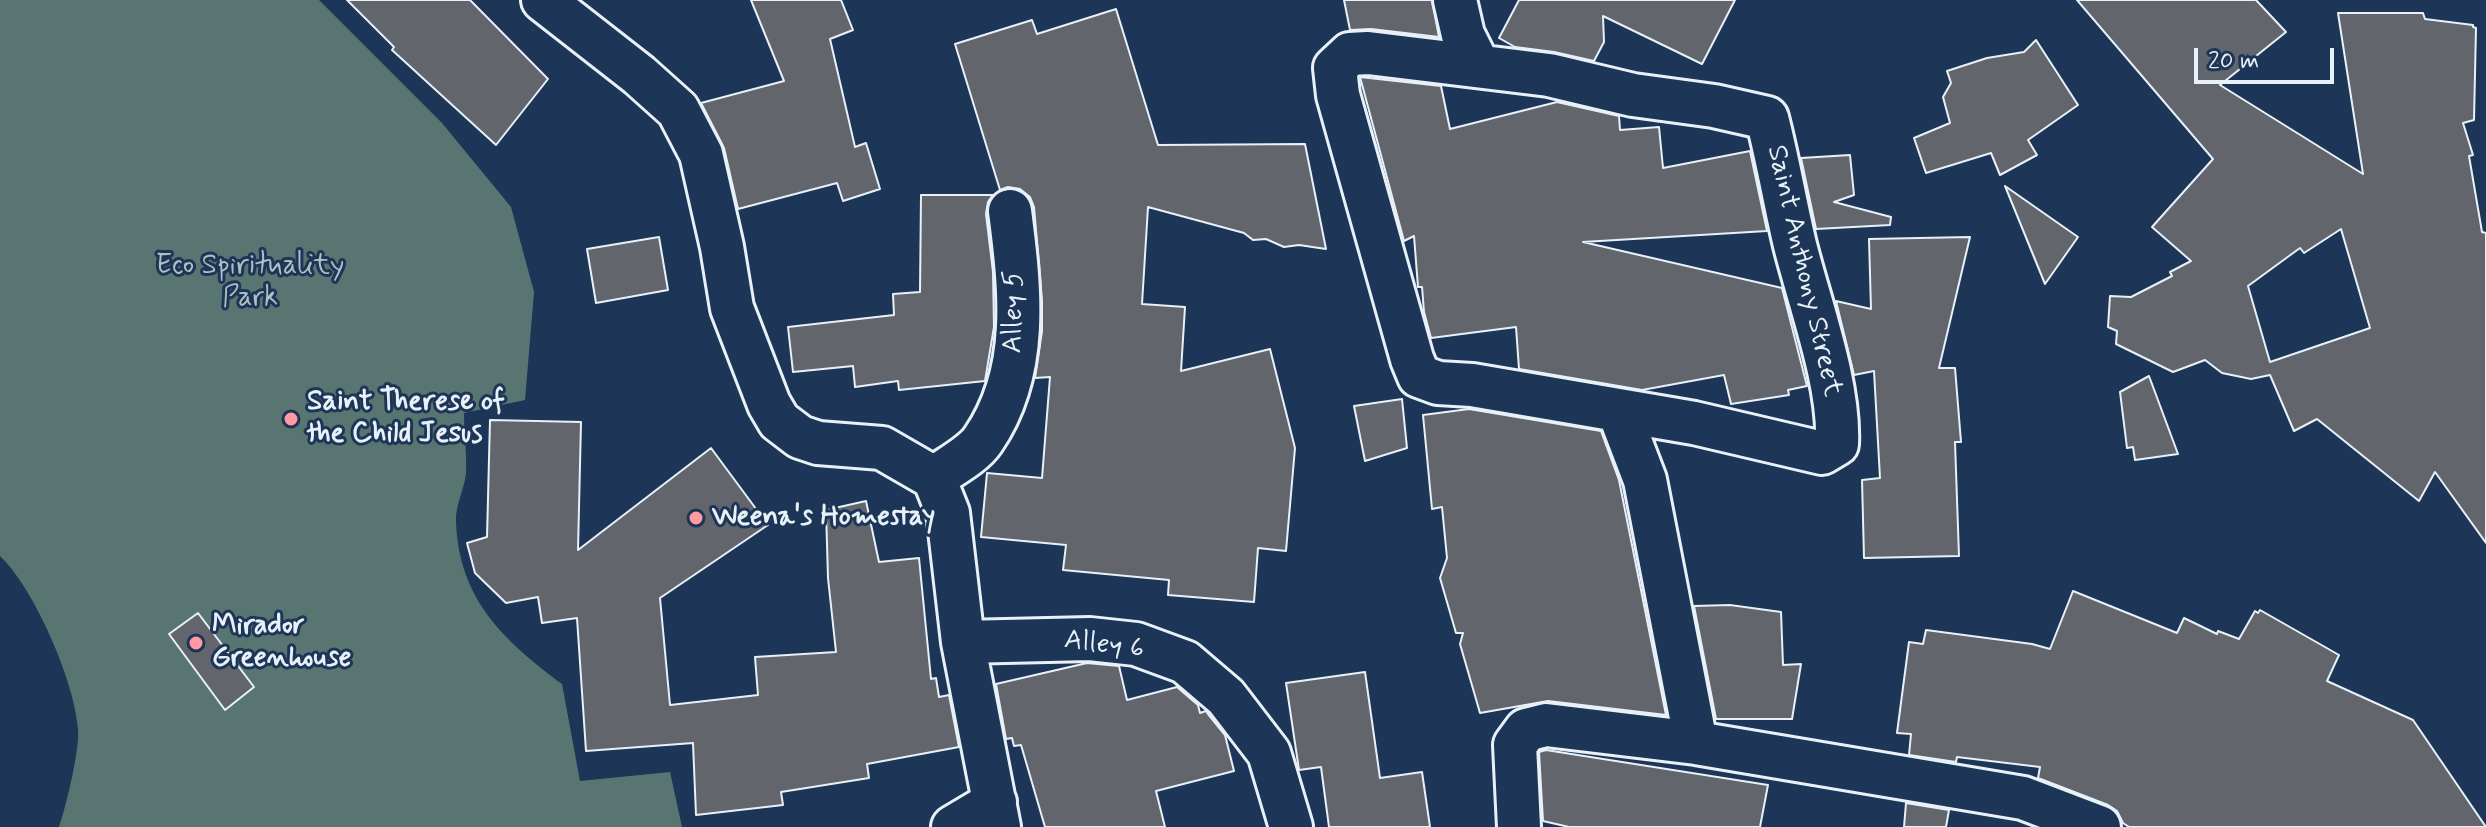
<!DOCTYPE html>
<style>
body{margin:0}
#map{position:relative;width:2486px;height:827px;overflow:hidden;background:#1d3557;font-family:Mynerve,sans-serif}
canvas{display:block}
.scale{position:absolute;left:2194px;top:48px;width:140px;height:36px;box-sizing:border-box;border:4px solid #e8f1f8;border-top:0;padding-left:10px;font-size:24px;line-height:28px;white-space:nowrap;color:#e8f1f8;-webkit-text-stroke:6px #1d3557;paint-order:stroke}
</style>
<div id="map">
<canvas width="2486" height="827"></canvas>
<div class="scale">20 m</div>
</div>
<script>
const c = document.querySelector('canvas').getContext('2d');
c.lineJoin = 'round';
function fillPath(path, color) { c.fillStyle = color; c.fill(path, 'evenodd'); }
function strokePath(path, color, width, dash) { c.strokeStyle = color; c.lineWidth = width; c.lineCap = dash ? 'butt' : 'round'; c.setLineDash(dash || []); c.stroke(path); }
function label(font, color, halo, rows, align = 'center') {
  c.font = font + ' Mynerve,sans-serif'; c.lineWidth = 6; c.setLineDash([]); c.textBaseline = 'middle'; c.strokeStyle = halo; c.fillStyle = color; for (const [text, x, y, turn = 0] of rows) {
    c.save(); c.translate(x, y); c.rotate((+turn || 0) * Math.PI / 180); c.textAlign = isNaN(turn) ? turn : align; if (halo) c.strokeText(text, 0, 0); c.fillText(text, 0, 0); c.restore();
  }
}
const green = new Path2D(`
 M 0,0 L 319,0 L 442,123 L 511,207 L 534,292 L 525,400 L 464,413 C 464,433 467,454 466,474 C 464,490 455,506 456,522 C 459,599 503,640 562,684 L 580,781 L 670,772 L 682,827 L 59,827 C 66,807 80,749 78,729 C 75,682 34,588 0,556 Z`);
const building = new Path2D(`
 M 347,0 L 470,0 L 548,79 L 496,145 L 392,50 L 394,47 Z
 M 751,0 L 841,0 L 853,30 L 830,39 L 855,147 L 866,143 L 880,189 L 843,201 L 837,183 L 738,209 L 724,148 L 701,103 L 784,81 Z
 M 1344,0 L 1432,0 L 1439,37 L 1371,29 L 1350,30 Z
 M 1519,0 L 1735,0 L 1702,64 L 1603,16 L 1604,42 L 1594,61 L 1554,52 L 1515,47 L 1499,38 Z
 M 2077,0 L 2256,0 L 2286,32 L 2220,85 L 2363,174 L 2338,13 L 2423,13 L 2425,19 L 2473,25 L 2473,27 L 2476,28 L 2474,120 L 2463,123 L 2473,155 L 2469,156 L 2482,232 L 2486,233 L 2486,543 L 2435,472 L 2419,501 L 2317,419 L 2294,431 L 2270,375 L 2251,379 L 2222,373 L 2205,360 L 2173,372 L 2116,344 L 2117,331 L 2108,327 L 2110,296 L 2131,297 L 2172,276 L 2170,272 L 2191,261 L 2152,227 L 2213,159 ZM 2341,229 L 2370,328 L 2270,362 L 2248,286 L 2300,248 L 2304,253 Z
 M 1116,9 L 1158,145 L 1305,144 L 1326,249 L 1299,245 L 1284,247 L 1266,239 L 1253,240 L 1244,233 L 1148,207 L 1142,304 L 1185,307 L 1181,371 L 1270,349 L 1295,448 L 1286,551 L 1258,548 L 1254,602 L 1168,595 L 1169,580 L 1063,570 L 1066,545 L 981,537 L 987,473 L 1042,478 L 1050,377 L 1035,378 L 1042,331 L 1042,300 L 1034,207 L 1030,197 L 1020,189 L 1008,187 L 1000,190 L 955,44 L 1032,20 L 1037,34 Z
 M 2036,40 L 2078,105 L 2028,140 L 2037,155 L 2000,175 L 1991,153 L 1926,173 L 1914,138 L 1950,123 L 1943,97 L 1951,83 L 1947,71 L 1987,58 L 2024,52 Z
 M 1360,77 L 1441,86 L 1450,129 L 1557,102 L 1619,116 L 1620,130 L 1659,127 L 1663,168 L 1750,151 L 1767,231 L 1583,242 L 1782,288 L 1807,386 L 1788,390 L 1789,395 L 1731,404 L 1724,375 L 1642,390 L 1519,369 L 1516,327 L 1431,338 L 1424,312 L 1422,287 L 1418,287 L 1414,236 L 1404,241 Z
 M 1850,155 L 1854,195 L 1834,202 L 1891,217 L 1890,225 L 1816,229 L 1801,158 Z
 M 2005,186 L 2078,237 L 2045,284 Z
 M 921,195 L 993,195 L 988,202 L 986,214 L 993,272 L 994,327 L 985,381 L 899,390 L 898,381 L 855,387 L 853,366 L 793,372 L 788,327 L 894,315 L 893,294 L 920,292 Z
 M 659,237 L 668,290 L 596,303 L 587,249 Z
 M 1970,237 L 1939,368 L 1955,368 L 1961,442 L 1955,442 L 1959,556 L 1864,558 L 1862,480 L 1880,478 L 1874,371 L 1854,375 L 1836,301 L 1871,309 L 1869,239 Z
 M 2149,376 L 2178,454 L 2135,460 L 2133,447 L 2127,448 L 2120,392 Z
 M 1402,399 L 1407,448 L 1365,461 L 1354,406 Z
 M 1469,409 L 1601,431 L 1619,480 L 1666,715 L 1548,701 L 1480,713 L 1460,644 L 1463,633 L 1456,633 L 1440,578 L 1447,558 L 1442,507 L 1432,509 L 1423,415 Z
 M 490,420 L 581,422 L 578,550 L 711,448 L 768,525 L 660,598 L 670,705 L 758,695 L 755,657 L 836,652 L 828,578 L 826,510 L 866,501 L 879,562 L 919,558 L 931,679 L 936,678 L 939,697 L 949,695 L 959,747 L 867,764 L 869,778 L 781,792 L 783,805 L 696,815 L 693,743 L 586,751 L 577,618 L 542,623 L 538,597 L 506,603 L 475,573 L 467,543 L 487,537 Z
 M 2073,591 L 2177,633 L 2184,618 L 2217,634 L 2218,631 L 2239,639 L 2255,611 L 2258,613 L 2260,610 L 2339,655 L 2327,681 L 2413,720 L 2486,827 L 2129,827 L 2123,823 L 2117,811 L 2108,805 L 2038,778 L 2040,767 L 1957,757 L 1956,762 L 1909,755 L 1911,734 L 1897,733 L 1909,642 L 1923,644 L 1926,630 L 2032,644 L 2050,649 Z
 M 1730,605 L 1781,612 L 1783,665 L 1801,664 L 1792,719 L 1716,719 L 1694,606 Z
 M 198,613 L 254,687 L 225,710 L 169,634 Z
 M 1087,663 L 1119,666 L 1127,700 L 1177,687 L 1198,705 L 1200,713 L 1206,711 L 1208,714 L 1225,735 L 1234,771 L 1156,791 L 1165,827 L 1045,827 L 1021,745 L 1014,746 L 1012,738 L 1006,739 L 996,684 Z
 M 1365,672 L 1380,778 L 1422,772 L 1430,827 L 1329,827 L 1321,767 L 1299,770 L 1286,683 Z
 M 1546,750 L 1768,785 L 1760,827 L 1569,827 L 1543,821 L 1539,752 Z
 M 1906,803 L 1949,810 L 1946,827 L 1904,827 Z`);
const street = new Path2D(`
 M 543,0 L 639,75 L 678,110 L 701,154 L 722,247 L 732,308 L 769,404 L 779,421 L 800,437 L 818,443 L 882,448 L 934,478 L 948,513 L 963,642 L 999,827
 M 1455,0 L 1463,35 L 1478,65
 M 1368,53 L 1549,75 L 1633,95 L 1714,106 L 1767,118 C 1778,160 1785,203 1795,245 C 1810,305 1840,384 1837,444 L 1822,453 L 1694,423 L 1472,385 L 1438,383 L 1419,376 L 1412,359 L 1338,95 L 1335,68 L 1350,54 Z
 M 1619,412 L 1645,480 L 1696,743
 M 934,478 C 949,467 973,455 983,440 C 1030,372 1020,288 1010,211
 M 963,642 L 1090,639 L 1136,644 L 1185,662 L 1226,697 L 1269,753 L 1291,827
 M 953,827 L 995,802
 M 1519,827 L 1515,745 L 1526,730 L 1546,725 L 1696,743 L 2023,798 L 2099,827`);
const markers = [
 [291,419,8,"#ff9aa2"],
 [696,518,8,"#ff9aa2"],
 [196,643,8,"#ff9aa2"]
];
const parkNames = [
 ["Eco Spirituality",250,267],
 ["Park",250,299]
];
const streetNames = [
 ["Saint Anthony Street",1803,271,77],
 ["Alley 5",1015,312,-89],
 ["Alley 6",1104,646,7]
];
const poiNames = [
 ["Saint Therese of",307,403],
 ["the Child Jesus",307,435],
 ["Weena's Homestay",712,518],
 ["Mirador",212,627],
 ["Greenhouse",212,659]
];
fillPath(green, '#597572');
fillPath(building, '#62656c');
strokePath(building, '#e8f1f8', 2);
strokePath(street, '#e8f1f8', 48);
strokePath(street, '#1d3557', 42);
for (const [x, y, r, color] of markers) { const dot = new Path2D(); dot.arc(x, y, r, 0, 2 * Math.PI); c.fillStyle = color; c.fill(dot); strokePath(dot, '#1d3557', 3); }
label('28px', '#afbfc2', '#1d3557', parkNames);
label('28px', '#e8f1f8', '#1d3557', streetNames);
label('bold 28px', '#e8f1f8', '#1d3557', poiNames, 'left');
</script>
